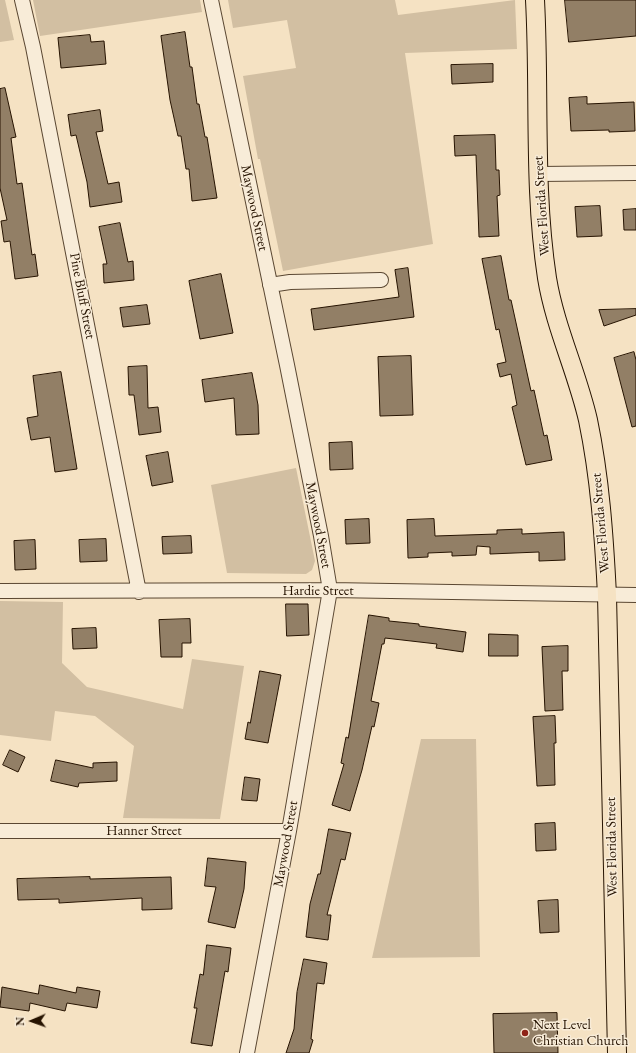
<!DOCTYPE html>
<style>
body{margin:0}
#map{position:relative;width:636px;height:1053px;overflow:hidden;background:#f5e2c3;font-family:"EB Garamond",serif}
canvas{display:block}
.north{position:absolute;left:12px;top:1001px;width:40px;height:40px;-webkit-text-stroke:3px #f8ecd8;paint-order:stroke;rotate:268deg;font-size:11px;font-weight:700;line-height:16px;text-align:center;color:#261301}
.north::after{content:'';display:block;margin:auto;width:14px;height:18px;background:#261301;clip-path:polygon(50% 0,100% 100%,50% 72%,0 100%)}
</style>
<div id="map">
<canvas width="636" height="1053"></canvas>
<div class="north">N</div>
</div>
<script>
const c = document.querySelector('canvas').getContext('2d');
c.lineJoin = 'round';
function fillPath(path, color) { c.fillStyle = color; c.fill(path, 'evenodd'); }
function strokePath(path, color, width, dash) { c.strokeStyle = color; c.lineWidth = width; c.lineCap = dash ? 'butt' : 'round'; c.setLineDash(dash || []); c.stroke(path); }
function label(font, color, halo, rows, align = 'center') {
  c.font = font + ' "EB Garamond",serif'; c.lineWidth = 3; c.setLineDash([]); c.textBaseline = 'middle'; c.strokeStyle = halo; c.fillStyle = color; for (const [text, x, y, turn = 0] of rows) {
    c.save(); c.translate(x, y); c.rotate((+turn || 0) * Math.PI / 180); c.textAlign = isNaN(turn) ? turn : align; if (halo) c.strokeText(text, 0, 0); c.fillText(text, 0, 0); c.restore();
  }
}
const green = new Path2D(`
 M 0,0 L 5,0 L 14,40 L 0,42 Z
 M 33,0 L 200,0 L 202,12 L 40,36 Z
 M 228,0 L 395,0 L 398,15 L 515,0 L 517,49 L 405,53 L 433,244 L 283,271 L 260,159 L 258,159 L 243,76 L 296,68 L 287,20 L 233,28 Z
 M 296,468 L 315,561 L 312,570 L 306,574 L 227,573 L 211,485 Z
 M 0,601 L 63,602 L 62,663 L 87,687 L 183,709 L 192,659 L 244,666 L 220,819 L 123,818 L 134,746 L 95,716 L 55,711 L 51,741 L 0,735 Z
 M 421,739 L 476,739 L 480,957 L 372,958 Z`);
const building = new Path2D(`
 M 565,0 L 636,0 L 636,36 L 569,42 Z
 M 185,32 L 190,67 L 192,67 L 197,104 L 199,104 L 205,137 L 207,137 L 217,198 L 192,201 L 189,169 L 186,169 L 181,136 L 178,136 L 170,100 L 161,36 Z
 M 90,35 L 91,42 L 104,41 L 106,64 L 61,68 L 58,38 Z
 M 493,64 L 493,82 L 452,84 L 451,65 Z
 M 5,88 L 16,137 L 11,138 L 17,184 L 22,183 L 32,255 L 35,254 L 38,276 L 15,279 L 10,241 L 4,242 L 1,221 L 7,220 L 0,188 L 0,89 Z
 M 587,97 L 587,104 L 634,102 L 635,131 L 609,132 L 609,130 L 571,131 L 569,98 Z
 M 100,110 L 103,131 L 96,132 L 108,184 L 119,182 L 122,202 L 90,207 L 87,182 L 76,135 L 71,136 L 68,115 Z
 M 495,135 L 496,170 L 499,170 L 500,195 L 497,196 L 499,236 L 479,237 L 476,155 L 455,156 L 454,136 Z
 M 600,206 L 602,236 L 577,237 L 575,207 Z
 M 636,209 L 636,230 L 624,230 L 623,210 Z
 M 120,223 L 128,262 L 133,261 L 134,280 L 104,283 L 103,264 L 107,264 L 99,227 Z
 M 501,256 L 509,300 L 511,300 L 531,391 L 534,390 L 544,436 L 547,435 L 552,460 L 526,465 L 512,407 L 517,405 L 511,374 L 500,377 L 497,364 L 506,362 L 499,329 L 496,330 L 482,259 Z
 M 408,268 L 414,317 L 314,330 L 311,309 L 399,297 L 395,270 Z
 M 221,274 L 233,333 L 200,339 L 189,281 Z
 M 147,305 L 150,324 L 123,327 L 120,308 Z
 M 636,309 L 636,315 L 604,326 L 599,310 Z
 M 634,352 L 636,360 L 636,426 L 632,427 L 614,358 Z
 M 411,356 L 413,415 L 380,416 L 378,357 Z
 M 147,366 L 148,408 L 158,407 L 161,432 L 139,435 L 134,395 L 129,395 L 128,367 Z
 M 61,372 L 77,469 L 55,472 L 50,437 L 31,440 L 27,418 L 38,416 L 33,376 Z
 M 252,373 L 258,405 L 259,434 L 236,435 L 234,398 L 205,402 L 202,380 Z
 M 352,442 L 353,469 L 330,470 L 329,443 Z
 M 168,452 L 173,482 L 152,486 L 146,456 Z
 M 369,519 L 370,543 L 346,544 L 345,520 Z
 M 434,519 L 435,536 L 497,534 L 497,530 L 522,529 L 522,534 L 564,532 L 565,560 L 539,561 L 539,552 L 490,554 L 490,547 L 477,546 L 476,555 L 452,556 L 452,552 L 428,553 L 428,557 L 408,558 L 407,520 Z
 M 191,536 L 192,553 L 163,554 L 162,537 Z
 M 106,539 L 107,561 L 80,562 L 79,540 Z
 M 35,540 L 36,569 L 15,570 L 14,541 Z
 M 286,604 L 308,604 L 309,635 L 287,636 Z
 M 369,615 L 389,618 L 389,621 L 419,624 L 419,626 L 466,632 L 463,652 L 436,648 L 437,644 L 385,638 L 384,644 L 382,644 L 371,701 L 379,703 L 374,727 L 372,726 L 362,770 L 350,811 L 332,805 L 344,764 L 341,763 L 346,737 L 348,738 Z
 M 190,619 L 191,643 L 182,643 L 182,657 L 161,657 L 159,620 Z
 M 96,628 L 97,648 L 73,649 L 72,629 Z
 M 489,634 L 518,635 L 518,656 L 489,656 Z
 M 568,646 L 568,671 L 562,671 L 563,710 L 545,711 L 542,647 Z
 M 260,671 L 281,675 L 268,743 L 245,739 L 248,722 L 250,723 Z
 M 555,716 L 556,743 L 554,743 L 555,785 L 537,786 L 533,717 Z
 M 10,750 L 25,757 L 18,772 L 3,765 Z
 M 56,760 L 93,768 L 93,763 L 117,762 L 117,781 L 79,783 L 78,787 L 51,781 Z
 M 245,777 L 260,779 L 257,801 L 242,800 Z
 M 555,823 L 556,850 L 536,851 L 535,824 Z
 M 329,829 L 351,833 L 345,860 L 341,859 L 327,915 L 331,915 L 328,940 L 306,937 L 310,904 L 318,874 L 320,874 Z
 M 208,858 L 246,862 L 244,889 L 235,928 L 208,922 L 216,887 L 205,886 Z
 M 90,877 L 90,879 L 171,877 L 172,909 L 142,910 L 142,898 L 59,903 L 59,899 L 18,900 L 17,879 Z
 M 558,900 L 559,932 L 540,933 L 538,901 Z
 M 207,945 L 231,948 L 228,972 L 225,971 L 212,1046 L 191,1043 L 197,1008 L 194,1008 L 200,974 L 203,975 Z
 M 304,959 L 327,963 L 324,984 L 317,983 L 311,1039 L 313,1040 L 309,1053 L 286,1053 L 294,1029 L 297,992 Z
 M 40,985 L 76,993 L 77,987 L 100,991 L 97,1008 L 67,1003 L 65,1011 L 30,1003 L 29,1011 L 0,1007 L 2,987 L 38,994 Z
 M 557,1013 L 558,1053 L 494,1053 L 493,1014 Z`);
const minor = new Path2D(`
 M 22,0 L 33,47 L 139,592
 M 211,0 L 287,365 L 321,536 L 330,590 L 289,831 L 247,1053
 M 539,174 L 636,173
 M 270,285 L 290,282 L 381,280
 M 0,591 L 330,590 L 636,595
 M 0,831 L 289,831`);
const major = new Path2D(`
 M 535,0 C 540,92 533,186 547,278 C 555,327 577,372 588,420 C 600,478 604,536 607,595 L 617,1053`);
const markers = [
 [525,1033,4,"#8f2418"]
];
const streetNames = [
 ["West Florida Street",542,206,-94],
 ["Maywood Street",254,208,78],
 ["Pine Bluff Street",82,296,79],
 ["West Florida Street",601,523,-95],
 ["Maywood Street",318,525,79],
 ["Hardie Street",318,591],
 ["Hanner Street",144,831],
 ["Maywood Street",286,844,-80],
 ["West Florida Street",612,847,-91]
];
const poiNames = [
 ["Next Level",533,1025],
 ["Christian Church",533,1041]
];
fillPath(green, '#d2bfa2');
fillPath(building, '#927f66');
strokePath(building, '#261301', 1);
strokePath(minor, '#5a4732', 16);
strokePath(major, '#261301', 20);
strokePath(minor, '#f8ecd8', 14);
strokePath(major, '#f5e2c3', 18);
for (const [x, y, r, color] of markers) { const dot = new Path2D(); dot.arc(x, y, r, 0, 2 * Math.PI); c.fillStyle = color; c.fill(dot); strokePath(dot, '#f8ecd8', 1.5); }
label('14px', '#261301', '#f8ecd8', streetNames);
label('14px', '#261301', '#f8ecd8', poiNames, 'left');
</script>
